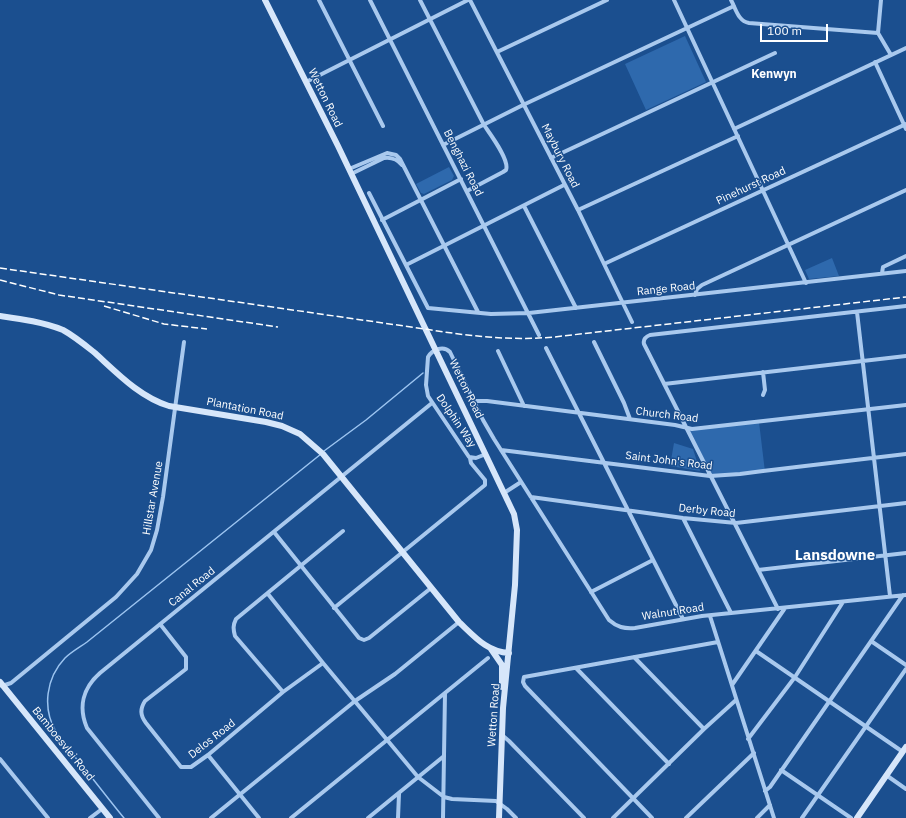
<!DOCTYPE html>
<style>
body{margin:0}
#map{position:relative;width:906px;height:818px;overflow:hidden;background:#1b4f8f;font-family:"IBM Plex Sans",sans-serif}
canvas{display:block}
.scale{position:absolute;left:760px;top:24px;width:68px;height:18px;box-sizing:border-box;border:2px solid #fff;border-top:0;padding-left:5px;font-size:12px;line-height:14px;white-space:nowrap;color:#fff;-webkit-text-stroke:3px #1b4f8f;paint-order:stroke}
</style>
<div id="map">
<canvas width="906" height="818"></canvas>
<div class="scale">100 m</div>
</div>
<script>
const c = document.querySelector('canvas').getContext('2d');
c.lineJoin = 'round';
function fillPath(path, color) { c.fillStyle = color; c.fill(path, 'evenodd'); }
function strokePath(path, color, width, dash) { c.strokeStyle = color; c.lineWidth = width; c.lineCap = dash ? 'butt' : 'round'; c.setLineDash(dash || []); c.stroke(path); }
function label(font, color, halo, rows, align = 'center') {
  c.font = font + ' "IBM Plex Sans",sans-serif'; c.lineWidth = 3; c.setLineDash([]); c.textBaseline = 'middle'; c.strokeStyle = halo; c.fillStyle = color; for (const [text, x, y, turn = 0] of rows) {
    c.save(); c.translate(x, y); c.rotate((+turn || 0) * Math.PI / 180); c.textAlign = isNaN(turn) ? turn : align; if (halo) c.strokeText(text, 0, 0); c.fillText(text, 0, 0); c.restore();
  }
}
const green = new Path2D(`
 M 685,36 L 706,82 L 646,110 L 625,64 Z
 M 449,167 L 454,176 L 452,180 L 424,194 L 421,193 L 416,184 Z
 M 832,258 L 839,276 L 809,279 L 805,270 Z
 M 759,422 L 765,472 L 711,478 L 687,429 Z
 M 674,443 L 693,449 L 700,471 L 670,466 Z`);
const stream = new Path2D(`
 M 324,451 L 366,420 L 423,373
 M 124,818 C 109,800 95,781 80,763 C 72,753 62,743 56,732 C 42,708 46,678 65,658 C 71,652 80,647 87,642 L 321,454`);
const street = new Path2D(`
 M 319,0 L 383,126
 M 370,0 L 539,335
 M 420,0 L 484,125 C 490,134 510,160 506,170 L 503,172 L 467,191
 M 470,0 L 578,210 L 632,322
 M 674,0 L 806,283
 M 731,0 C 736,9 738,21 749,23 L 878,33
 M 881,0 L 878,33 L 891,55
 M 497,52 L 607,0
 M 875,62 L 906,129
 M 306,82 L 468,0
 M 734,129 L 906,48
 M 443,145 L 523,105 L 734,6
 M 551,158 L 775,53
 M 349,169 L 387,153 L 396,155 L 400,159 L 478,312
 M 351,174 L 384,158 C 391,157 398,160 402,165
 M 369,193 L 428,308 L 491,314 L 529,313 L 906,271
 M 524,206 L 576,308
 M 578,210 L 738,136
 M 382,220 L 461,179
 M 604,264 L 906,124
 M 406,265 L 564,185
 M 882,273 L 883,267 L 906,256
 M 695,295 L 697,289 L 702,285 L 906,190
 M 857,312 L 890,596
 M 594,342 L 624,403 L 630,419
 M 546,348 L 683,619
 M 498,351 L 524,406
 M 664,384 L 906,356
 M 763,395 L 765,390 L 763,372
 M 473,401 L 487,401 L 675,425 L 692,429 L 906,405
 M 501,450 L 710,476 L 740,474 L 763,471 L 906,454
 M 486,454 L 476,458 L 469,457 L 428,396 L 426,385 L 428,357 C 432,350 443,345 450,352 L 483,420 L 494,439 L 609,620 C 617,627 624,629 635,628 L 702,616 L 906,595
 M 504,493 L 521,482
 M 531,497 L 683,518 L 736,523 L 906,503
 M 683,518 L 731,613
 M 274,532 L 359,638 L 364,640 L 369,638 L 431,588
 M 758,570 L 906,553
 M 591,592 L 653,560
 M 268,594 L 323,663 L 418,777 L 444,797 L 452,799 L 496,801 L 507,809 L 516,818
 M 334,608 L 485,485 L 485,480 L 471,463 L 470,458
 M 778,609 L 644,344 C 643,340 645,337 650,335 L 906,306
 M 710,616 L 774,818
 M 160,624 L 186,657 L 186,669 L 145,701 C 140,709 140,715 146,723 L 181,767 L 191,767 L 208,755 L 283,692 L 323,663
 M 871,641 L 906,665
 M 756,651 L 903,752
 M 634,657 L 704,729
 M 576,668 L 669,764
 M 732,685 L 785,608
 M 2,686 L 11,683 L 116,597 L 137,574 L 151,550 L 157,530 L 163,497 L 184,342
 M 283,692 L 235,636 C 233,629 233,625 236,619 L 343,531
 M 502,735 L 509,741 L 584,818
 M 748,739 L 795,677 L 843,602
 M 208,755 L 259,818
 M 0,759 L 48,818
 M 781,770 L 851,818
 M 886,775 L 906,789
 M 765,791 L 770,787 L 903,595
 M 90,818 L 102,809
 M 159,818 L 87,728 C 78,707 83,688 100,673 L 432,403
 M 211,818 L 355,701 L 395,674 L 459,622
 M 291,818 L 488,658
 M 368,818 L 444,756
 M 398,818 L 399,794
 M 443,818 L 445,693
 M 613,818 L 704,729 L 736,700
 M 652,818 L 525,686 L 523,682 L 524,677 L 718,642
 M 686,818 L 754,753
 M 757,818 L 770,805
 M 802,818 L 906,669`);
const secondary = new Path2D(`
 M 265,0 L 338,146 L 514,514 L 517,530 L 515,585 L 503,708 L 499,818
 M 0,316 C 21,319 43,322 63,330 C 74,336 85,345 95,353 C 118,374 140,397 169,406 L 266,422 L 282,426 L 300,434 L 323,454 L 459,622 C 474,636 487,652 509,653
 M 491,649 L 502,665 L 502,687
 M 0,682 L 110,818
 M 857,818 L 906,747`);
const rail = new Path2D(`
 M 0,268 L 425,329 C 469,336 509,341 554,337 L 906,297
 M 0,280 L 59,295 L 278,327
 M 104,306 L 164,324 L 207,329`);
const streetNames = [
 ["Wetton Road",325,98,64],
 ["Maybury Road",560,156,63],
 ["Benghazi Road",463,163,63],
 ["Pinehurst Road",751,186,-25],
 ["Range Road",666,289,-6],
 ["Wetton Road",466,389,64],
 ["Plantation Road",245,409,11],
 ["Church Road",667,415,7],
 ["Dolphin Way",456,421,56],
 ["Saint John's Road",669,461,7],
 ["Hillstar Avenue",153,498,-80],
 ["Derby Road",707,511,6],
 ["Canal Road",192,587,-39],
 ["Walnut Road",673,612,-9],
 ["Wetton Road",494,715,-86],
 ["Delos Road",212,739,-38],
 ["Bamboesvlei Road",63,744,51]
];
const neighbourhoodNames = [
 ["Kenwyn",774,75]
];
const districtNames = [
 ["Lansdowne",835,556]
];
fillPath(green, '#2e69ad');
strokePath(stream, '#9cc4f0', 1.5);
strokePath(street, '#a9c9ee', 4);
strokePath(secondary, '#d6e6fa', 6);
strokePath(rail, '#fff', 1.5, [7, 3]);
label('11px', '#fff', '#1b4f8f', streetNames);
label('bold 12px', '#fff', '#1b4f8f', neighbourhoodNames);
label('bold 15px', '#fff', '#1b4f8f', districtNames);
</script>
